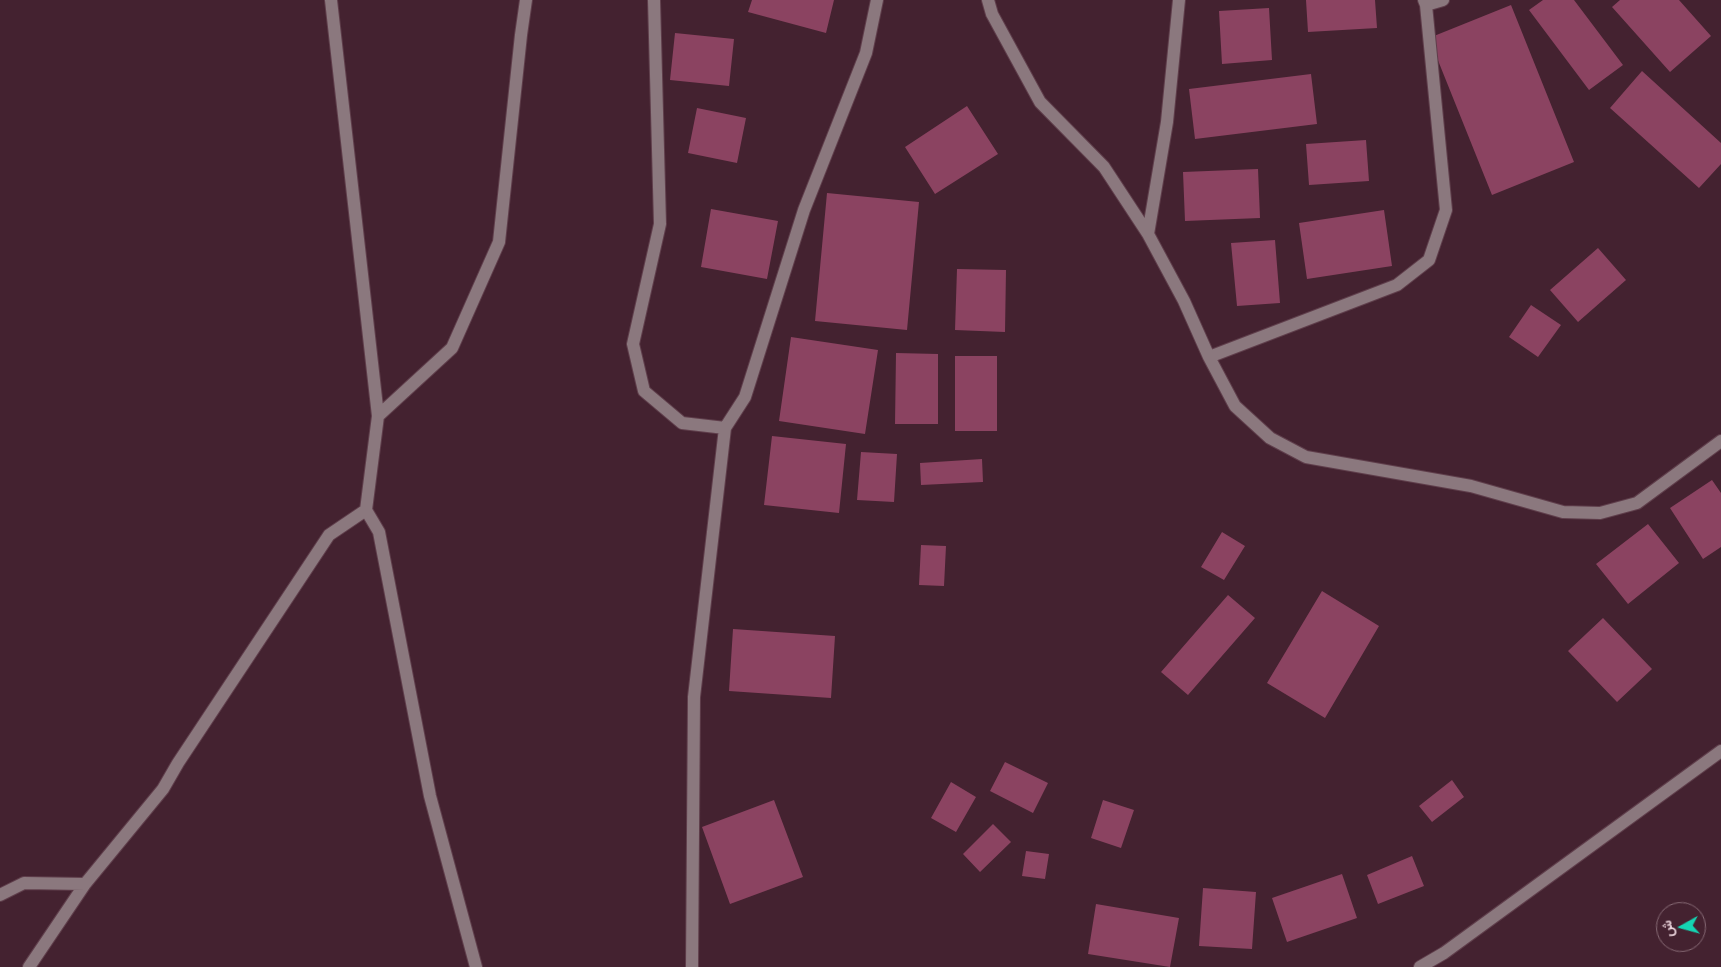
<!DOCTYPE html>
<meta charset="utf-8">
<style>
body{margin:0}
#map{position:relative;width:1721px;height:967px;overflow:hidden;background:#442230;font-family:Mulish,Vazirmatn,sans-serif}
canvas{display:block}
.north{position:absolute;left:1656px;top:902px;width:50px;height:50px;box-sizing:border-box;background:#442230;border:1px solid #866974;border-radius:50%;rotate:263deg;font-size:14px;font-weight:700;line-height:20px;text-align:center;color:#ead3db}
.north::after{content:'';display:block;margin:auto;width:18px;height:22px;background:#14d5b3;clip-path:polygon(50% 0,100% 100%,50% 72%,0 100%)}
</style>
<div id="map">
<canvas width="1721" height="967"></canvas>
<div class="north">ش</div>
</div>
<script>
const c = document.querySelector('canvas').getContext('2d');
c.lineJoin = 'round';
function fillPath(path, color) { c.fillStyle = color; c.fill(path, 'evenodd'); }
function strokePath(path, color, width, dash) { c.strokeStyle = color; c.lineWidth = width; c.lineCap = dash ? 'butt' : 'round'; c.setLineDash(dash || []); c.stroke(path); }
const building = new Path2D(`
 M 752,0 L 834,0 L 826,33 L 748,12 Z
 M 1306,0 L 1375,0 L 1377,28 L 1308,32 Z
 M 1543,0 L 1574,0 L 1623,65 L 1589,90 L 1529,10 Z
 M 1620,0 L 1679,0 L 1711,36 L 1670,72 L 1612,7 Z
 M 1511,5 L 1574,162 L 1492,195 L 1429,38 Z
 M 1269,8 L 1272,60 L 1222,64 L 1219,11 Z
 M 675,33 L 734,39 L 729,86 L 670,80 Z
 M 1642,71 L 1721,143 L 1721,164 L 1699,188 L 1610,108 Z
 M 1311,74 L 1317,124 L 1195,139 L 1189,89 Z
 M 967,106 L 998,154 L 935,194 L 905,147 Z
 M 697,108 L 746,118 L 737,163 L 688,153 Z
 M 1366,140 L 1369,181 L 1309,185 L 1306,144 Z
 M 1258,169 L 1260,218 L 1185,221 L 1183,172 Z
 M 827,193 L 919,202 L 907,330 L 815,321 Z
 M 711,209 L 778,221 L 767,279 L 701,267 Z
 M 1384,210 L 1392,266 L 1307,279 L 1299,223 Z
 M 1275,240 L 1280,303 L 1237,306 L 1231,243 Z
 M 1598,248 L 1626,280 L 1578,322 L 1550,290 Z
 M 957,269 L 1006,270 L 1005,332 L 955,330 Z
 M 1531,305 L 1561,325 L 1538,357 L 1509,337 Z
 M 791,337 L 878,350 L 865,434 L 779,421 Z
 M 896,353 L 938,354 L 938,424 L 895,424 Z
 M 955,356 L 997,356 L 997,431 L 955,431 Z
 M 772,436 L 846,444 L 839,513 L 764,505 Z
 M 861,452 L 897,454 L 894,502 L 857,500 Z
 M 982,459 L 983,482 L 921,485 L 920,463 Z
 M 1712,480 L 1721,493 L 1721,547 L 1703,559 L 1670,508 Z
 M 1648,524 L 1679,563 L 1628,604 L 1596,564 Z
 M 1222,532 L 1245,546 L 1224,580 L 1201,567 Z
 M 921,545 L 946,546 L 944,586 L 919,585 Z
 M 1322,591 L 1379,626 L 1325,718 L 1267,683 Z
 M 1228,595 L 1255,618 L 1188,695 L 1161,672 Z
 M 1603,618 L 1652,669 L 1617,702 L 1568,651 Z
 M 733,629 L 835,636 L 831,698 L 729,691 Z
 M 1005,762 L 1048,783 L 1033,813 L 990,791 Z
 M 1452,780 L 1464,797 L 1432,822 L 1419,806 Z
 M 951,782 L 976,797 L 956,832 L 931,818 Z
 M 774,800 L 803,877 L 730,904 L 702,827 Z
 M 1103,800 L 1134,810 L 1121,848 L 1091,838 Z
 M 993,824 L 1011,842 L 980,872 L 963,854 Z
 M 1026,851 L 1049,854 L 1045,879 L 1022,876 Z
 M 1412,856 L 1424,886 L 1378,904 L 1367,875 Z
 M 1342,874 L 1357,918 L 1287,942 L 1272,898 Z
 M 1203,888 L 1256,892 L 1252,949 L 1199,946 Z
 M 1096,904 L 1179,918 L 1170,967 L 1088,954 Z`);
const minor = new Path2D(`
 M 331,0 L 378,416 L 366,510 L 379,532 L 430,796 L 476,967
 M 654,0 L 660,224 L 633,344 L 644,391 L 682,423 L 725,428
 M 988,0 L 992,14 L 1040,102 L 1104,167 L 1148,234 L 1184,301 L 1209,357 L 1235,406 L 1270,438 L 1306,457 L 1471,486 L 1563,512 L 1600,513 L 1637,503 L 1721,441
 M 1426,5 L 1443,0
 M 1148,234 L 1167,122 L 1179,0
 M 1209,357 L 1397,285 L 1429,260 L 1446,210 L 1426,5 L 1424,0
 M 378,416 L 452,348 L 499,242 L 521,35 L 526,0
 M 0,895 L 24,883 L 85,884
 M 29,967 L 85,884 L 163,789 L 178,763 L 329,535 L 366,510
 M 692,967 L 694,697 L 725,428 L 745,397 L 804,210 L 866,53 L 877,0
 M 1420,967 L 1444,953 L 1721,751`);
fillPath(building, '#8b4361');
strokePath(minor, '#5f3e4b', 14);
strokePath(minor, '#8b787e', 12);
</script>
